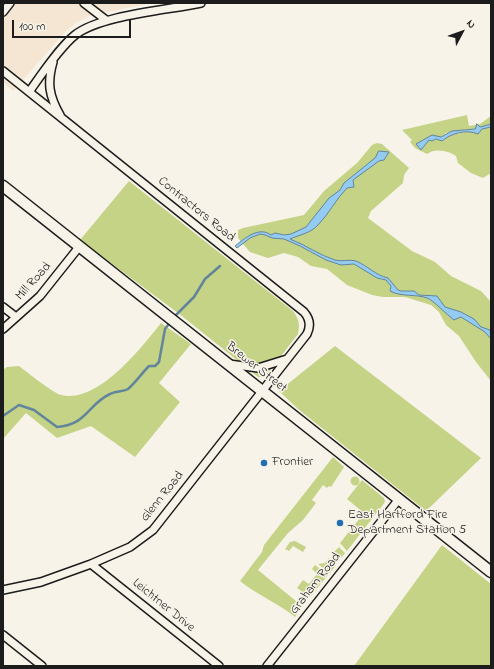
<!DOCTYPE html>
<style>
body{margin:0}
#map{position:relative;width:494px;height:669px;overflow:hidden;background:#f7f3e8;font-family:"Indie Flower",sans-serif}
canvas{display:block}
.frame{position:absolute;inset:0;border:4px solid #1c1c1c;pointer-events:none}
.north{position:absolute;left:442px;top:12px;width:40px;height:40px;-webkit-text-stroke:3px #f7f3e8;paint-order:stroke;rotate:49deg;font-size:11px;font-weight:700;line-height:16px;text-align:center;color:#1c1c1c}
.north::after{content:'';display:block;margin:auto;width:14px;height:18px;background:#1c1c1c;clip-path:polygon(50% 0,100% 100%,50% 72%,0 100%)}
.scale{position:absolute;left:12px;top:20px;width:119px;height:18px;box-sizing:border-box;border:2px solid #1c1c1c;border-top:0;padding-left:5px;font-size:12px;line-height:14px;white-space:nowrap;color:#1c1c1c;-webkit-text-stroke:3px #f7f3e8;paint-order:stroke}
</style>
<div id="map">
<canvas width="494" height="669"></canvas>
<div class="frame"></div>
<div class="north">N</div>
<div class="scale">100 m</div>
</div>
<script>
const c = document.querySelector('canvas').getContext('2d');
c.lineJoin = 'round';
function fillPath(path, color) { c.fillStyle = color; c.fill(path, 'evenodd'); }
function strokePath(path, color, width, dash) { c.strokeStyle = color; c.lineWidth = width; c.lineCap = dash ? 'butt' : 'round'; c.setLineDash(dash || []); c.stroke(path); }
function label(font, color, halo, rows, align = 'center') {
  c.font = font + ' "Indie Flower",sans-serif'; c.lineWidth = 3; c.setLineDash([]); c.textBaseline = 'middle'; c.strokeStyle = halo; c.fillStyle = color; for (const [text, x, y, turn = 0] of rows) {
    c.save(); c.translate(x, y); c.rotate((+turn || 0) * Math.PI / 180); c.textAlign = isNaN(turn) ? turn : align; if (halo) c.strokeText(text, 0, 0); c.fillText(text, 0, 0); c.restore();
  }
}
const built = new Path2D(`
 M 3,3 L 153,3 L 92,15 L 76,23 L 65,32 L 13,91 L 3,82 Z`);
const green = new Path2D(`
 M 467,115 L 469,126 L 480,124 L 491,116 L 491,124 L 475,129 L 469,129 L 446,133 L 441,137 L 429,140 L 432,141 L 436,139 L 442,141 L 450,135 L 491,127 L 491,173 L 483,178 L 471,173 L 458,163 L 456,156 C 448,150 435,148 427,154 L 415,148 L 410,142 L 412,140 L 402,130 Z
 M 377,143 L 382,144 L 409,168 L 404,175 L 403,183 L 371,211 L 368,218 L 412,251 L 435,262 L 451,276 L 481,291 L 491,302 L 491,381 L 476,362 L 459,336 L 446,325 L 439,312 L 431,305 L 405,297 L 383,297 L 372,295 L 347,285 L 327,269 L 311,266 L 298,257 L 284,253 L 268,258 L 250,252 L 238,238 L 238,230 L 243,228 L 304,215 L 324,191 L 357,163 L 372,145 Z
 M 129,181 L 293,311 C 299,319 300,324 298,334 L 265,377 L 258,377 L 182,316 L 80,240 Z
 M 161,323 L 191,344 L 159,383 L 180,402 L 135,457 L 91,426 L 57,438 L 26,413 L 3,439 L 3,370 L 7,367 L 19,366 C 27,372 53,393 61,395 C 98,404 141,348 161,323 Z
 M 335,346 L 481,458 L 426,511 L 298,409 L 279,391 Z
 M 333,457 L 344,467 L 331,487 L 329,486 L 327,488 L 323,485 L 312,500 L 316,503 L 303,520 L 288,533 L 258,570 L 302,606 L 295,617 C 278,603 257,595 240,581 L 262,552 L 264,545 Z
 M350.5 481a4.5 4.5 0 1 1 9 0a4.5 4.5 0 1 1-9 0Z
 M 362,480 L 384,498 L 385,502 L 347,551 L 340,543 L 364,513 L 347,499 Z
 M 295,541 L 306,547 L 303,552 L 293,546 L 289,551 L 285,549 L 290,542 Z
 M 442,545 L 491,584 L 491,666 L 354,666 Z
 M 339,547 L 345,553 L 341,558 L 332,554 Z
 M 329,558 L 336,565 L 330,573 L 318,564 L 325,563 Z
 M 315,565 L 328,575 L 310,597 L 297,588 L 303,580 L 309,584 L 317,574 L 312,569 Z`);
const water = new Path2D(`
 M 477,124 L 480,127 L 491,124 L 491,127 L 482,129 L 478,134 C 466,129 452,133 442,141 L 436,139 L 432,141 L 429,140 L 421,150 L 416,144 L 432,135 L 441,137 L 452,131 L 475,129 Z
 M 379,151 L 389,152 L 384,160 L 379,161 L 353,180 L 354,187 L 347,188 C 336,199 329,214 318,225 C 311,233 299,235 290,239 C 306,245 319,255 335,260 C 341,262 350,259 356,261 C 368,266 375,275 388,278 L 398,290 L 401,291 L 414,291 L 419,295 L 437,296 L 445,307 L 461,312 L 474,319 L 481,327 L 490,330 L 491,339 L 485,332 L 461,317 L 454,320 C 447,315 433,300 427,298 C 417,294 400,297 390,291 L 391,286 L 386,280 L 377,278 L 354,264 L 341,265 L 326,260 L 300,246 L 284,239 L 272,238 L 265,235 L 260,234 L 250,238 L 237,248 L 235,246 C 245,238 259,226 271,235 L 275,233 L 284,235 L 291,234 L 306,227 L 329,198 L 340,190 L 344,183 L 375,158 Z`);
const stream = new Path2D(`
 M 174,317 L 194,297 L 205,279 L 220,266
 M 3,416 L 19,405 L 34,410 L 57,427 C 87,425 88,404 110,394 C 115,391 123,392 128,389 C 136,382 142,373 149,366 L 155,366 L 159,362 L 165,329 L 171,321`);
const minor = new Path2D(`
 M 84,3 L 106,20
 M 3,12 L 10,3
 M 53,62 C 47,83 49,96 60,115
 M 3,71 L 304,312 C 310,319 311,326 307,334 L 153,530 L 130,547 L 91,564 L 41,582 L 3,590
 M 29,92 C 41,75 59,48 75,35 C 100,15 168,10 201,3
 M 3,307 L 16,317
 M 3,329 L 40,296 L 79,247
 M 229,364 L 258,368 L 287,359
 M 91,564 L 219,666
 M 3,635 L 42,666
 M 267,666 L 399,499`);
const secondary = new Path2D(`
 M 3,186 L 491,572`);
const markers = [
 [264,463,4,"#1f6fb2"],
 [340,523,4,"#1f6fb2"]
];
const streetNames = [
 ["Contractors Road",196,210,39],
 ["Mill Road",34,282,-48],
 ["Brewer Street",256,368,38],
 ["Glenn Road",163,497,-51],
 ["Graham Road",316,584,-52],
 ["Leichtner Drive",163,606,39]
];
const poiNames = [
 ["Frontier",272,463],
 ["East Hartford Fire",348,516],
 ["Department Station 5",348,531]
];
fillPath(built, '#f4e6d2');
fillPath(green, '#c5d386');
fillPath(water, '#93cbf2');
strokePath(water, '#63859c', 1);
strokePath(stream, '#63859c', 2.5);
strokePath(minor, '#1c1c1c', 10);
strokePath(secondary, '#1c1c1c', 13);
strokePath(minor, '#f7f3e8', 7);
strokePath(secondary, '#f7f3e8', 10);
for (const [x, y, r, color] of markers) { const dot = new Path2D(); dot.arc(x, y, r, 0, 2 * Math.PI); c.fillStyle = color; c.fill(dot); strokePath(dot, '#f7f3e8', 1.5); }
label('13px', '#1c1c1c', '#f7f3e8', streetNames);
label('13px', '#1c1c1c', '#f7f3e8', poiNames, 'left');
</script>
